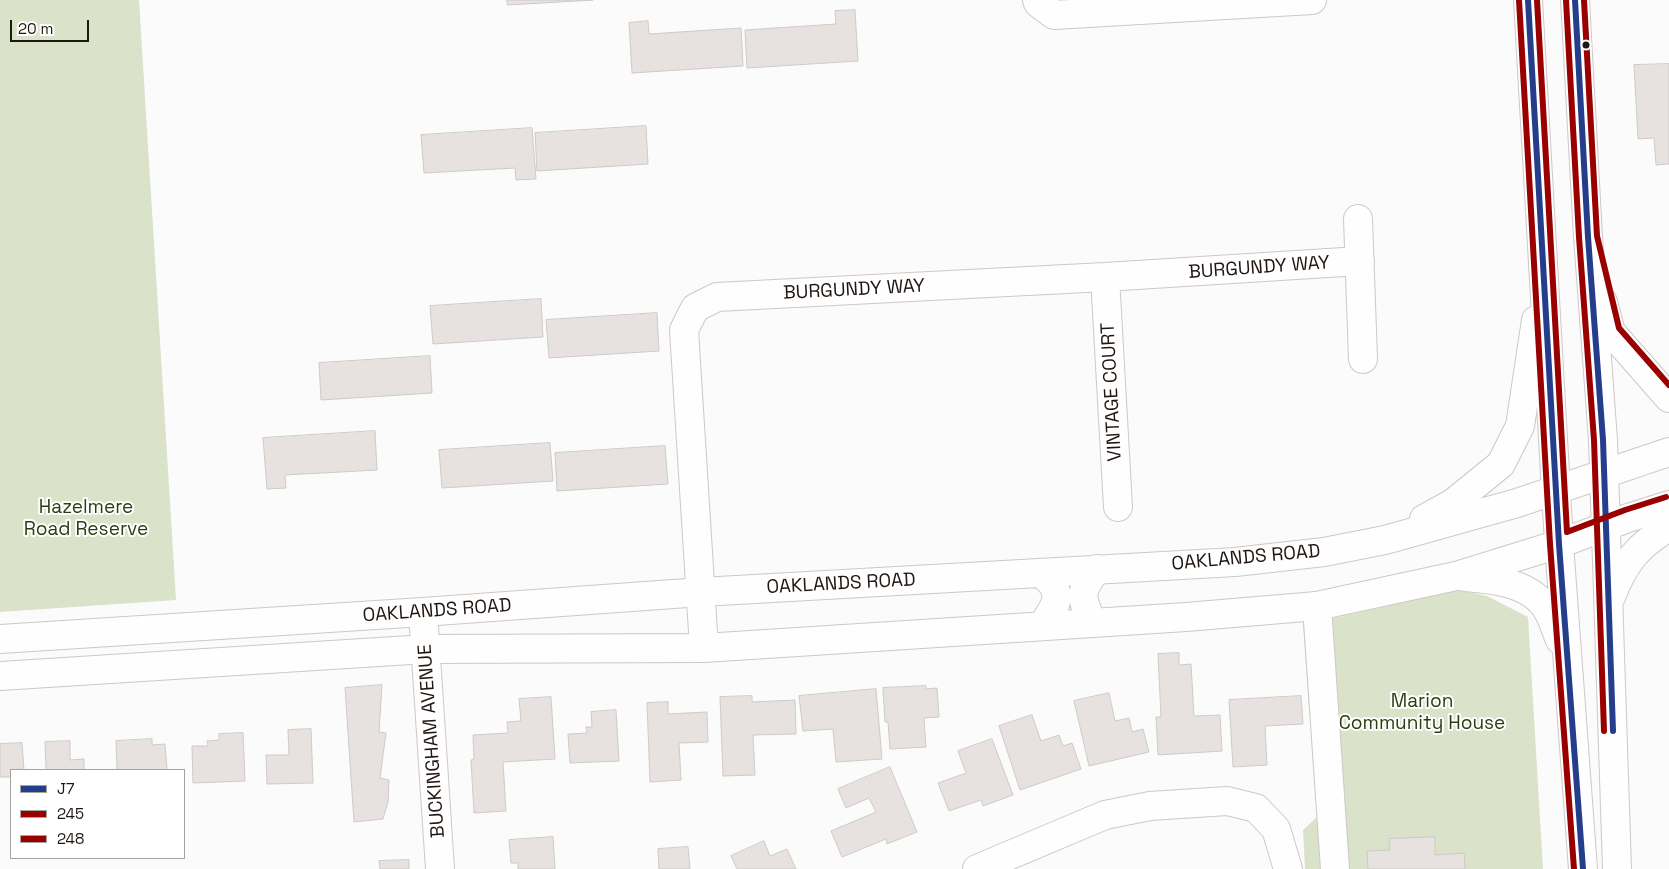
<!DOCTYPE html>
<style>
body{margin:0}
#map{position:relative;width:1669px;height:869px;overflow:hidden;background:#fbfbfb;font-family:"Space Grotesk",sans-serif}
canvas{display:block}
.legend{position:absolute;left:10px;top:769px;width:175px;height:90px;box-sizing:border-box;background:#fff;border:1px solid #a6a2a0;margin:0;padding:6px 9px;list-style:none;font-size:15px;color:#201612}
.legend li{display:flex;align-items:center;gap:10px;height:25px}
.legend b{width:25px;border:1px solid #a6a2a0}
.scale{position:absolute;left:10px;top:20px;width:79px;height:22px;box-sizing:border-box;border:2px solid #201612;border-top:0;padding-left:6px;font-size:15px;line-height:18px;white-space:nowrap;color:#201612;-webkit-text-stroke:4px #fff;paint-order:stroke}
</style>
<div id="map">
<canvas width="1669" height="869"></canvas>
<ul class="legend">
<li><b style="height:6px;background:#243e8c"></b>J7</li>
<li><b style="height:6px;background:#900"></b>245</li>
<li><b style="height:6px;background:#900"></b>248</li>
</ul>
<div class="scale">20 m</div>
</div>
<script>
const c = document.querySelector('canvas').getContext('2d');
c.lineJoin = 'round';
function fillPath(path, color) { c.fillStyle = color; c.fill(path, 'evenodd'); }
function strokePath(path, color, width, dash) { c.strokeStyle = color; c.lineWidth = width; c.lineCap = dash ? 'butt' : 'round'; c.setLineDash(dash || []); c.stroke(path); }
function label(font, color, halo, rows, align = 'center') {
  c.font = font + ' "Space Grotesk",sans-serif'; c.lineWidth = 4; c.setLineDash([]); c.textBaseline = 'middle'; c.strokeStyle = halo; c.fillStyle = color; for (const [text, x, y, turn = 0] of rows) {
    c.save(); c.translate(x, y); c.rotate((+turn || 0) * Math.PI / 180); c.textAlign = isNaN(turn) ? turn : align; if (halo) c.strokeText(text, 0, 0); c.fillText(text, 0, 0); c.restore();
  }
}
const green = new Path2D(`
 M 0,0 L 139,0 L 176,600 L 0,612 Z
 M 1458,590 L 1487,596 L 1528,617 L 1543,869 L 1305,869 L 1303,830 L 1317,817 L 1303,625 Z`);
const building = new Path2D(`
 M 507,0 L 593,0 L 508,5 Z
 M 855,10 L 858,61 L 747,68 L 745,30 L 836,24 L 835,11 Z
 M 648,21 L 649,34 L 741,28 L 743,66 L 632,73 L 629,23 Z
 M 1669,64 L 1669,164 L 1656,165 L 1654,138 L 1638,139 L 1634,65 Z
 M 646,126 L 648,164 L 537,171 L 535,133 Z
 M 532,128 L 536,179 L 516,180 L 515,168 L 424,173 L 421,135 Z
 M 541,299 L 543,337 L 433,344 L 430,306 Z
 M 657,313 L 659,351 L 549,358 L 546,320 Z
 M 430,356 L 432,393 L 321,400 L 319,363 Z
 M 375,431 L 377,470 L 285,475 L 286,488 L 267,489 L 263,438 Z
 M 550,443 L 553,481 L 442,488 L 439,450 Z
 M 665,446 L 668,484 L 557,491 L 555,453 Z
 M 1179,653 L 1179,665 L 1191,664 L 1194,716 L 1220,715 L 1222,751 L 1158,755 L 1156,717 L 1161,717 L 1158,654 Z
 M 382,685 L 379,732 L 386,733 L 380,778 L 389,780 L 388,802 L 383,819 L 354,822 L 345,688 Z
 M 926,686 L 926,689 L 937,688 L 939,717 L 924,718 L 926,747 L 890,749 L 888,722 L 885,722 L 883,688 Z
 M 876,689 L 882,759 L 836,762 L 833,729 L 803,731 L 799,696 Z
 M 1109,693 L 1115,721 L 1129,718 L 1132,732 L 1143,729 L 1149,752 L 1089,766 L 1074,701 Z
 M 752,696 L 752,702 L 795,700 L 796,734 L 753,735 L 755,775 L 723,776 L 720,697 Z
 M 1301,696 L 1303,724 L 1265,726 L 1267,765 L 1233,767 L 1229,700 Z
 M 551,697 L 555,759 L 503,762 L 506,811 L 474,813 L 471,760 L 474,759 L 473,735 L 508,733 L 507,722 L 521,721 L 519,699 Z
 M 668,702 L 668,714 L 707,712 L 708,742 L 679,743 L 681,780 L 650,782 L 647,703 Z
 M 616,710 L 619,761 L 570,763 L 568,734 L 587,733 L 586,727 L 592,727 L 591,712 Z
 M 1032,715 L 1041,741 L 1059,735 L 1063,746 L 1072,743 L 1081,769 L 1020,790 L 999,726 Z
 M 311,729 L 313,783 L 267,784 L 266,755 L 289,755 L 288,730 Z
 M 243,733 L 245,781 L 193,783 L 192,746 L 208,746 L 207,741 L 219,740 L 219,734 Z
 M 152,739 L 152,745 L 165,744 L 167,770 L 117,770 L 116,741 Z
 M 992,739 L 1013,795 L 983,806 L 981,800 L 949,811 L 938,783 L 966,773 L 958,751 Z
 M 70,741 L 70,760 L 84,759 L 84,770 L 46,770 L 45,742 Z
 M 22,743 L 24,770 L 11,770 L 11,777 L 0,777 L 0,744 Z
 M 890,767 L 917,832 L 887,844 L 886,839 L 842,857 L 831,831 L 876,812 L 869,798 L 846,808 L 838,789 Z
 M 553,837 L 555,869 L 518,869 L 518,863 L 511,863 L 509,840 Z
 M 1435,837 L 1435,855 L 1464,853 L 1465,869 L 1368,869 L 1367,851 L 1390,850 L 1389,839 Z
 M 764,841 L 770,856 L 787,849 L 796,869 L 737,869 L 731,856 Z
 M 688,847 L 690,869 L 659,869 L 658,849 Z
 M 409,860 L 409,869 L 380,869 L 379,861 Z`);
const minor = new Path2D(`
 M 1037,0 L 1038,3 L 1054,15 L 1312,0
 M 1358,219 L 1363,359
 M 1105,277 L 1118,507
 M 1317,606 L 1335,869
 M 423,612 L 440,869
 M 704,648 L 684,330 L 695,308 L 717,297 L 1105,277 L 1360,261
 M 977,869 L 1105,815 L 1150,806 L 1227,801 L 1256,808 L 1276,829 L 1288,869`);
const major = new Path2D(`
 M 1528,0 L 1559,544 L 1583,869
 M 1575,0 L 1588,237 L 1603,440 L 1617,869
 M 1603,302 L 1611,332 L 1669,398
 M 1424,519 L 1453,503 L 1501,464 L 1520,426 L 1536,320
 M 1041,573 C 1066,594 1057,603 1042,626
 M 1465,577 C 1494,579 1532,583 1548,611 C 1553,620 1556,631 1560,640
 M 1611,597 C 1624,563 1637,546 1669,527
 M 1093,623 C 1080,597 1079,592 1097,569
 M 0,639 L 423,612 L 701,592 L 1235,562 L 1324,552 L 1385,540 L 1517,503 L 1669,452
 M 0,676 L 426,649 L 704,648 L 1186,617 L 1317,606 L 1456,576 L 1559,544 L 1628,518 L 1669,505`);
const bus1 = new Path2D(`
 M 1528,0 L 1559,544 L 1583,869
 M 1575,0 L 1588,237 L 1603,440 L 1613,731`);
const bus2 = new Path2D(`
 M 1519,0 L 1550,544 L 1574,869
 M 1566,0 L 1579,237 L 1594,440 L 1604,731`);
const bus3 = new Path2D(`
 M 1537,0 L 1567,532 L 1625,510 L 1666,497
 M 1584,0 L 1597,236 L 1619,328 L 1669,385`);
const markers = [
 [1586,45,4.5,"#201612"]
];
const streetNames = [
 ["BURGUNDY WAY",1259,268,-4],
 ["BURGUNDY WAY",854,290,-3],
 ["VINTAGE COURT",1112,392,-93],
 ["OAKLANDS ROAD",1246,558,-5],
 ["OAKLANDS ROAD",841,584,-3],
 ["OAKLANDS ROAD",437,611,-4],
 ["BUCKINGHAM AVENUE",432,741,-94]
];
const parkNames = [
 ["Hazelmere",86,508],
 ["Road Reserve",86,530],
 ["Marion",1422,702],
 ["Community House",1422,724]
];
fillPath(green, '#dae2c9');
fillPath(building, '#e7e2e0');
strokePath(building, '#cecac7', 1);
strokePath(minor, '#cec8c6', 30);
strokePath(major, '#cec8c6', 30);
strokePath(minor, '#fefefe', 28);
strokePath(major, '#fefefe', 28);
strokePath(bus1, '#243e8c', 6);
strokePath(bus2, '#900', 6);
strokePath(bus3, '#900', 6);
for (const [x, y, r, color] of markers) { const dot = new Path2D(); dot.arc(x, y, r, 0, 2 * Math.PI); c.fillStyle = color; c.fill(dot); strokePath(dot, '#fff', 2); }
label('19px', '#201612', '#fff', streetNames);
label('19px', '#303c10', '#fff', parkNames);
</script>
